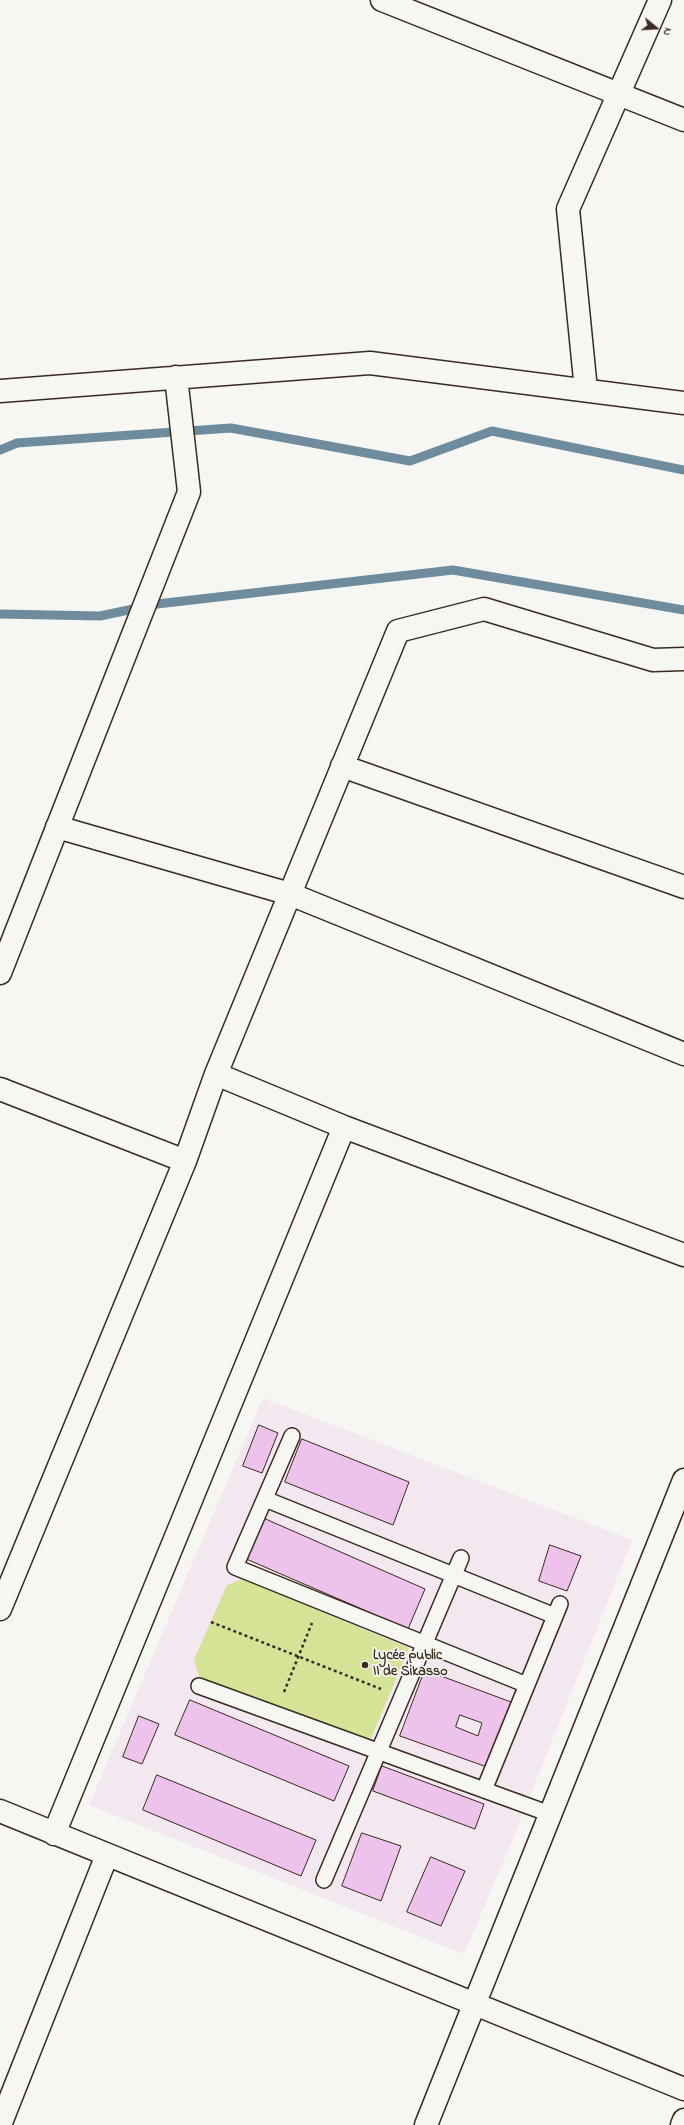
<!DOCTYPE html>
<meta charset="utf-8">
<style>
body{margin:0}
#map{position:relative;width:684px;height:2125px;overflow:hidden;background:#f6f6f2;font-family:"Indie Flower",sans-serif}
canvas{display:block}
.north{position:absolute;left:636px;top:8px;width:40px;height:40px;-webkit-text-stroke:3px #f6f6f2;paint-order:stroke;rotate:108deg;font-size:11px;font-weight:700;line-height:16px;text-align:center;color:#3b2a1e}
.north::after{content:'';display:block;margin:auto;width:14px;height:18px;background:#3b2a1e;clip-path:polygon(50% 0,100% 100%,50% 72%,0 100%)}
</style>
<div id="map">
<canvas width="684" height="2125"></canvas>
<div class="north">N</div>
</div>
<script>
const c = document.querySelector('canvas').getContext('2d');
c.lineJoin = 'round';
function fillPath(path, color) { c.fillStyle = color; c.fill(path, 'evenodd'); }
function strokePath(path, color, width, dash) { c.strokeStyle = color; c.lineWidth = width; c.lineCap = dash ? 'butt' : 'round'; c.setLineDash(dash || []); c.stroke(path); }
function label(font, color, halo, rows, align = 'center') {
  c.font = font + ' "Indie Flower",sans-serif'; c.lineWidth = 3.5; c.setLineDash([]); c.textBaseline = 'middle'; c.strokeStyle = halo; c.fillStyle = color; for (const [text, x, y, turn = 0] of rows) {
    c.save(); c.translate(x, y); c.rotate((+turn || 0) * Math.PI / 180); c.textAlign = isNaN(turn) ? turn : align; if (halo) c.strokeText(text, 0, 0); c.fillText(text, 0, 0); c.restore();
  }
}
const built = new Path2D(`
 M 263,1398 L 632,1540 L 512,1841 L 464,1954 L 89,1805 Z`);
const green = new Path2D(`
 M 242,1579 L 409,1648 L 370,1741 L 200,1679 L 194,1660 L 227,1585 Z`);
const stream = new Path2D(`
 M 0,450 L 17,443 L 231,428 L 410,461 L 492,431 L 684,470
 M 0,614 L 100,616 L 157,604 L 453,570 L 684,610`);
const building = new Path2D(`
 M 259,1425 L 278,1433 L 262,1473 L 243,1466 Z
 M 302,1439 L 409,1482 L 393,1525 L 285,1482 Z
 M 261,1517 L 425,1589 L 408,1629 L 244,1558 Z
 M 550,1545 L 581,1556 L 567,1591 L 539,1581 Z
 M 425,1670 L 511,1702 L 487,1767 L 400,1736 ZM 460,1715 L 482,1723 L 478,1736 L 456,1727 Z
 M 190,1700 L 349,1766 L 334,1801 L 175,1735 Z
 M 139,1716 L 159,1724 L 142,1764 L 123,1757 Z
 M 382,1766 L 484,1804 L 475,1829 L 373,1791 Z
 M 157,1775 L 316,1840 L 301,1876 L 143,1810 Z
 M 362,1833 L 401,1846 L 381,1901 L 342,1886 Z
 M 431,1857 L 465,1871 L 441,1926 L 407,1912 Z`);
const path = new Path2D(`
 M 211,1622 L 381,1689
 M 284,1692 L 312,1623`);
const lane = new Path2D(`
 M 292,1436 L 235,1567 L 527,1685
 M 265,1499 L 555,1616
 M 199,1686 L 550,1814
 M 484,1790 L 560,1604
 M 324,1880 L 461,1558`);
const street = new Path2D(`
 M 382,0 L 684,120
 M 586,390 L 568,209 L 660,0
 M 0,391 L 370,363 L 684,403
 M 342,766 L 684,887
 M 57,827 L 290,894 L 684,1054
 M 0,973 L 189,492 L 176,377
 M 216,1074 L 344,1127 L 684,1255
 M 0,1089 L 185,1161
 M 0,1609 L 185,1161 L 216,1074 L 398,631 L 484,609 L 653,660 L 684,659
 M 0,1811 L 684,2089
 M 54,1834 L 344,1127
 M 0,2125 L 107,1855
 M 426,2125 L 684,1480
 M 682,2125 L 684,2120`);
const markers = [
 [365,1665,4,"#3b2a1e"]
];
const poiNames = [
 ["Lycée public",373,1657],
 ["II de Sikasso",373,1673]
];
fillPath(built, '#f3e7f0');
fillPath(green, '#d4e396');
strokePath(stream, '#6e8c9d', 9);
fillPath(building, '#edc3eb');
strokePath(building, '#3b2a1e', 1);
strokePath(lane, '#3b2a1e', 18);
strokePath(street, '#3b2a1e', 25);
strokePath(path, '#3b2a1e', 2.5, [3, 3]);
strokePath(lane, '#f6f6f2', 15);
strokePath(street, '#f6f6f2', 22);
for (const [x, y, r, color] of markers) { const dot = new Path2D(); dot.arc(x, y, r, 0, 2 * Math.PI); c.fillStyle = color; c.fill(dot); strokePath(dot, '#f6f6f2', 1.5); }
label('bold 14px', '#3b2a1e', '#f6f6f2', poiNames, 'left');
</script>
